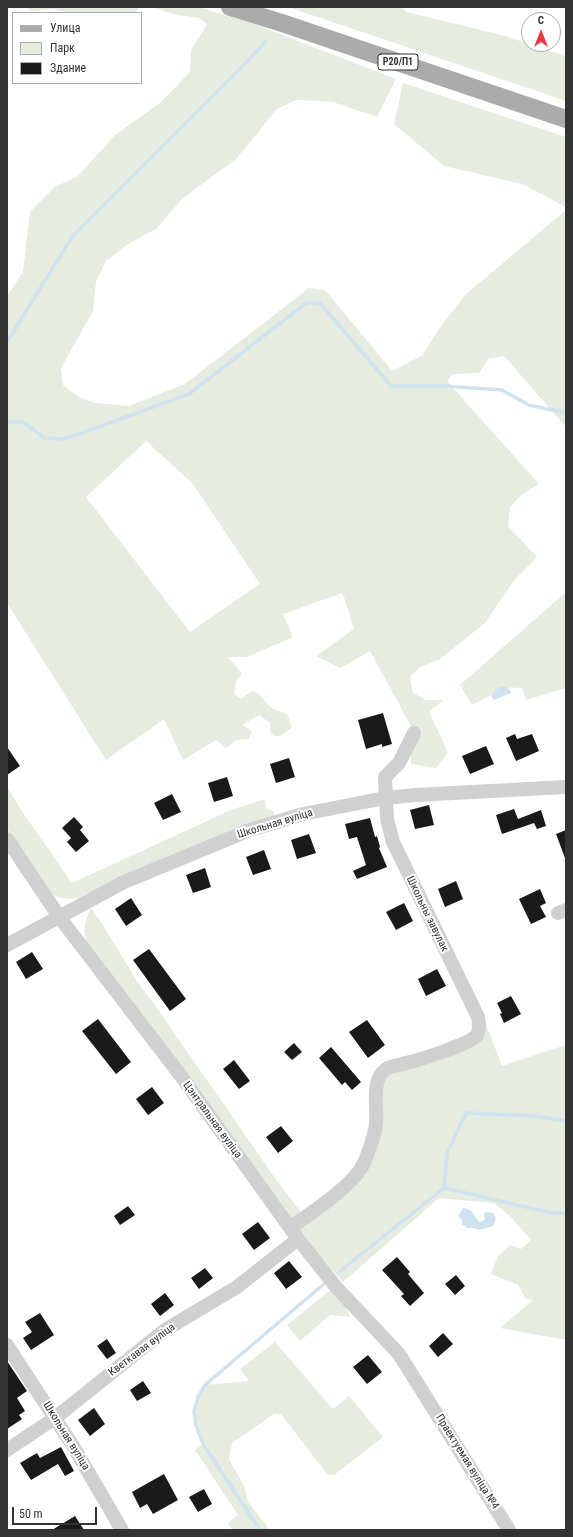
<!DOCTYPE html>
<meta charset="utf-8">
<style>
body{margin:0}
#map{position:relative;width:573px;height:1537px;overflow:hidden;background:#fff;font-family:"Roboto Condensed",sans-serif}
canvas{display:block}
.frame{position:absolute;inset:0;border:8px solid #333;pointer-events:none}
.legend{position:absolute;left:12px;top:12px;width:130px;height:72px;box-sizing:border-box;background:#fff;border:1px solid #adadad;margin:0;padding:5px 7px;list-style:none;font-size:12px;color:#333}
.legend li{display:flex;align-items:center;gap:8px;height:20px}
.legend b{width:20px;border:1px solid #adadad}
.north{position:absolute;left:521px;top:12px;width:40px;height:40px;box-sizing:border-box;background:#fff;border:1px solid #adadad;border-radius:50%;rotate:0deg;font-size:11px;font-weight:700;line-height:16px;text-align:center;color:#333}
.north::after{content:'';display:block;margin:auto;width:14px;height:18px;background:#e63946;clip-path:polygon(50% 0,100% 100%,50% 72%,0 100%)}
.scale{position:absolute;left:12px;top:1507px;width:85px;height:18px;box-sizing:border-box;border:2px solid #333;border-top:0;padding-left:5px;font-size:12px;line-height:14px;white-space:nowrap;color:#333;-webkit-text-stroke:3px #fff;paint-order:stroke}
</style>
<div id="map">
<canvas width="573" height="1537"></canvas>
<div class="frame"></div>
<ul class="legend">
<li><b style="height:5px;background:#ababab"></b>Улица</li>
<li><b style="height:11px;background:#e6ecdf"></b>Парк</li>
<li><b style="height:11px;background:#1a1a1a"></b>Здание</li>
</ul>
<div class="north">С</div>
<div class="scale">50 m</div>
</div>
<script>
const c = document.querySelector('canvas').getContext('2d');
c.lineJoin = 'round';
function fillPath(path, color) { c.fillStyle = color; c.fill(path, 'evenodd'); }
function strokePath(path, color, width, dash) { c.strokeStyle = color; c.lineWidth = width; c.lineCap = dash ? 'butt' : 'round'; c.setLineDash(dash || []); c.stroke(path); }
function label(font, color, halo, rows, align = 'center') {
  c.font = font + ' "Roboto Condensed",sans-serif'; c.lineWidth = 4; c.setLineDash([]); c.textBaseline = 'middle'; c.strokeStyle = halo; c.fillStyle = color; for (const [text, x, y, turn = 0] of rows) {
    c.save(); c.translate(x, y); c.rotate((+turn || 0) * Math.PI / 180); c.textAlign = isNaN(turn) ? turn : align; if (halo) c.strokeText(text, 0, 0); c.fillText(text, 0, 0); c.restore();
  }
}
const green = new Path2D(`
 M 25,7 L 142,7 L 137,9 L 137,13 L 70,13 L 52,9 L 31,11 Z
 M 152,7 L 198,7 L 254,24 L 396,79 L 377,117 L 333,102 L 296,100 L 277,109 L 236,159 L 183,198 L 156,229 L 128,244 L 106,261 L 96,281 L 93,311 L 61,368 L 63,385 L 79,397 L 94,403 L 129,406 L 185,384 L 309,288 L 326,291 L 392,371 L 423,355 L 438,330 L 465,295 L 566,210 L 566,427 L 504,356 L 488,359 L 479,373 L 453,374 L 447,381 L 539,484 L 521,495 L 510,507 L 508,526 L 537,557 L 514,580 L 485,623 L 440,659 L 420,667 L 410,677 L 413,693 L 426,700 L 443,700 L 429,712 L 448,752 L 436,768 L 411,764 L 411,752 L 422,733 L 411,726 L 370,651 L 340,668 L 316,656 L 354,629 L 344,597 L 342,593 L 283,614 L 293,637 L 247,657 L 228,657 L 242,674 L 236,681 L 234,694 L 241,699 L 252,691 L 258,693 L 271,708 L 287,714 L 290,721 L 291,728 L 280,736 L 274,736 L 270,731 L 270,723 L 259,715 L 242,725 L 252,731 L 249,739 L 236,740 L 226,748 L 216,740 L 183,760 L 164,719 L 106,760 L 7,603 L 7,296 L 23,272 L 30,212 L 55,187 L 78,176 L 114,136 L 161,102 L 190,72 L 191,50 L 207,24 L 199,18 L 173,14 ZM 146,441 L 193,484 L 260,584 L 190,632 L 86,497 Z
 M 288,7 L 402,7 L 406,12 L 502,35 L 566,56 L 566,101 Z
 M 403,83 L 566,137 L 566,207 L 522,184 L 444,166 L 394,124 Z
 M 566,592 L 566,688 L 526,700 L 522,688 L 499,687 L 491,695 L 472,705 L 460,685 Z
 M 7,787 L 23,813 L 72,883 L 231,810 L 265,799 L 266,809 L 274,811 L 274,818 L 85,896 C 49,908 38,879 22,853 C 18,846 8,833 7,826 C 5,814 7,799 7,787 Z
 M 91,908 C 114,939 130,975 154,1004 L 277,1181 L 301,1212 L 292,1220 L 87,944 C 83,930 84,921 91,908 Z
 M 485,1022 L 502,1066 L 566,1045 L 566,1340 L 500,1328 L 533,1300 L 525,1298 L 518,1285 L 491,1274 L 498,1256 L 510,1245 L 521,1249 L 531,1240 L 511,1217 L 494,1203 L 439,1198 L 343,1282 L 304,1239 L 298,1230 L 364,1171 L 379,1087 L 391,1071 L 472,1045 Z
 M 332,1289 L 344,1303 L 350,1317 L 330,1315 L 300,1341 L 287,1325 Z
 M 275,1342 L 333,1409 L 349,1396 L 383,1437 L 334,1475 L 327,1474 L 281,1414 L 275,1413 L 232,1443 L 229,1459 L 244,1486 L 248,1502 L 270,1530 L 233,1530 L 228,1523 L 238,1515 L 195,1450 L 203,1444 C 194,1420 190,1408 205,1385 L 249,1381 L 240,1369 Z`);
const water = new Path2D(`
 M 499,687 L 508,687 L 511,693 L 494,700 L 491,695 Z
 M 463,1208 C 473,1209 473,1214 479,1222 L 483,1221 L 485,1219 L 484,1214 L 486,1212 L 493,1213 L 496,1218 L 493,1226 L 478,1230 L 474,1228 L 467,1228 L 462,1224 L 462,1220 L 458,1216 Z`);
const stream = new Path2D(`
 M 7,342 L 72,237 L 244,65 L 265,42
 M 7,422 L 23,422 L 45,438 L 65,439 L 189,394 L 306,303 L 320,303 L 391,386 L 444,386 L 502,390 L 529,405 L 566,413
 M 444,1188 L 447,1153 L 466,1113 L 536,1116 L 566,1121
 M 339,1272 L 444,1188 L 548,1212 L 566,1214
 M 260,1530 L 203,1444 L 196,1425 L 194,1412 L 198,1397 L 205,1385 L 325,1283`);
const building = new Path2D(`
 M 383,713 L 392,744 L 382,747 L 382,744 L 366,749 L 358,720 Z
 M 515,734 L 517,739 L 532,734 L 539,751 L 516,761 L 506,738 Z
 M 486,746 L 494,764 L 470,774 L 462,756 Z
 M 7,747 L 20,766 L 7,775 Z
 M 289,758 L 295,777 L 276,783 L 270,764 Z
 M 227,777 L 233,796 L 214,802 L 208,783 Z
 M 172,794 L 181,812 L 163,820 L 154,803 Z
 M 429,805 L 434,825 L 415,829 L 410,810 Z
 M 514,809 L 518,819 L 541,810 L 546,826 L 537,829 L 534,823 L 502,834 L 496,815 Z
 M 74,817 L 83,827 L 80,830 L 89,841 L 76,852 L 67,842 L 71,838 L 62,828 Z
 M 370,818 L 375,837 L 377,836 L 380,847 L 379,848 L 387,867 L 357,879 L 353,871 L 366,865 L 357,837 L 349,839 L 345,824 Z
 M 566,830 L 566,858 L 565,858 L 556,834 Z
 M 309,834 L 316,853 L 297,859 L 291,840 Z
 M 264,850 L 271,869 L 253,875 L 246,857 Z
 M 205,868 L 211,887 L 193,893 L 186,875 Z
 M 456,881 L 463,899 L 445,907 L 438,889 Z
 M 540,889 L 546,903 L 540,906 L 546,917 L 531,924 L 519,899 Z
 M 131,898 L 142,915 L 126,926 L 115,909 Z
 M 404,903 L 413,921 L 396,930 L 386,912 Z
 M 149,949 L 186,999 L 170,1011 L 133,960 Z
 M 32,952 L 43,969 L 26,979 L 16,962 Z
 M 437,969 L 446,986 L 426,996 L 418,979 Z
 M 511,996 L 521,1014 L 504,1023 L 500,1014 L 502,1013 L 497,1003 Z
 M 98,1019 L 131,1062 L 116,1074 L 82,1031 Z
 M 367,1020 L 385,1045 L 368,1058 L 349,1032 Z
 M 294,1043 L 302,1052 L 292,1060 L 284,1052 Z
 M 331,1047 L 361,1082 L 352,1090 L 345,1082 L 342,1085 L 319,1058 Z
 M 234,1060 L 250,1081 L 239,1089 L 223,1069 Z
 M 152,1087 L 164,1103 L 148,1115 L 136,1099 Z
 M 281,1126 L 293,1141 L 278,1153 L 266,1137 Z
 M 128,1206 L 135,1215 L 120,1225 L 114,1216 Z
 M 258,1222 L 270,1238 L 254,1250 L 242,1234 Z
 M 397,1257 L 410,1272 L 408,1274 L 424,1293 L 410,1306 L 401,1296 L 404,1294 L 382,1270 Z
 M 289,1261 L 302,1277 L 286,1289 L 274,1273 Z
 M 205,1268 L 213,1278 L 199,1289 L 191,1278 Z
 M 456,1275 L 465,1286 L 455,1295 L 445,1284 Z
 M 165,1293 L 174,1305 L 160,1316 L 151,1304 Z
 M 40,1313 L 54,1335 L 31,1350 L 23,1338 L 32,1332 L 25,1322 Z
 M 443,1333 L 453,1344 L 438,1357 L 429,1346 Z
 M 107,1339 L 116,1353 L 107,1359 L 97,1346 Z
 M 368,1355 L 382,1372 L 367,1384 L 353,1367 Z
 M 7,1361 L 27,1391 L 17,1398 L 25,1411 L 19,1415 L 22,1419 L 7,1429 Z
 M 143,1381 L 151,1393 L 137,1401 L 130,1390 Z
 M 94,1408 L 105,1424 L 90,1436 L 78,1420 Z
 M 61,1447 L 74,1471 L 65,1476 L 58,1464 L 31,1480 L 20,1463 L 37,1453 L 40,1458 Z
 M 164,1474 L 178,1500 L 153,1514 L 147,1504 L 140,1508 L 132,1492 Z
 M 204,1489 L 212,1504 L 198,1512 L 189,1497 Z
 M 75,1516 L 84,1530 L 52,1530 Z`);
const minor = new Path2D(`
 M 7,839 L 60,918 L 181,1076 L 298,1239 L 336,1287 L 399,1354 L 509,1530
 M 558,913 L 566,910
 M 7,945 L 124,882 L 250,830 L 303,814 L 385,798 L 416,795 L 566,787
 M 290,1228 C 311,1213 346,1190 360,1170 C 366,1161 375,1135 376,1124 C 378,1107 370,1081 386,1069 C 391,1066 400,1065 406,1063 C 419,1060 471,1044 477,1035 C 480,1030 479,1023 478,1017 L 393,842 L 387,819 L 385,777 L 399,763 L 414,733
 M 7,1345 L 73,1446 L 122,1530
 M 7,1450 L 55,1418 L 165,1330 L 237,1287 L 298,1239`);
const major = new Path2D(`
 M 230,7 L 282,23 L 566,119`);
const shields = [
 [398,62,40]
];
const shieldNames = [
 ["Р20/П1",398,62]
];
const streetNames = [
 ["Школьная вуліца",275,824,-17],
 ["Школьны завулак",427,914,64],
 ["Цэнтральная вуліца",212,1120,54],
 ["Кветкавая вуліца",142,1350,-37],
 ["Школьная вуліца",66,1436,58],
 ["Праектуемая вуліца №4",467,1462,58]
];
fillPath(green, '#e6ecdf');
fillPath(water, '#cfe2ee');
strokePath(stream, '#cfe2ee', 3.5);
fillPath(building, '#1a1a1a');
strokePath(minor, '#d0d0d0', 14);
strokePath(major, '#ababab', 18);
for (const [x, y, w] of shields) { const box = new Path2D(); box.roundRect(x - w / 2, y - 8, w, 16, 3); c.fillStyle = '#fff'; c.fill(box); strokePath(box, '#333', 1); }
label('bold 10px', '#333', null, shieldNames);
label('11px', '#333', '#fff', streetNames);
</script>
